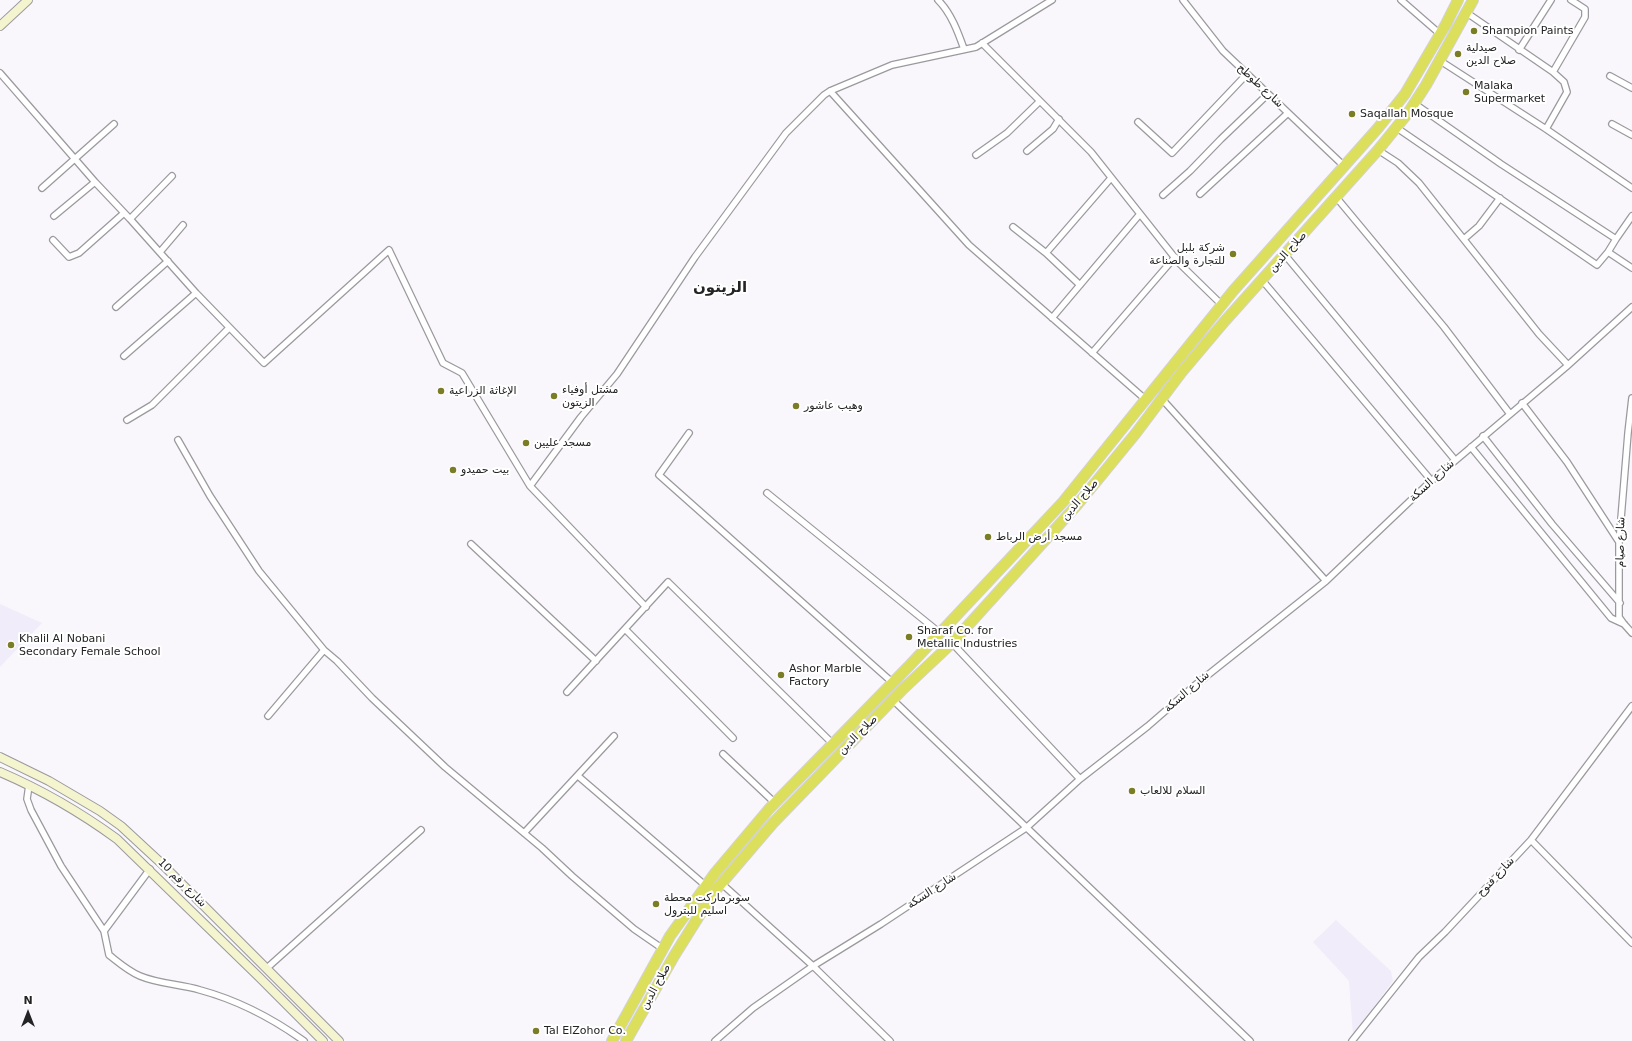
<!DOCTYPE html>
<meta charset="utf-8">
<style>
body{margin:0}
#map{position:relative;width:1632px;height:1041px;overflow:hidden;background:#f9f7fc;font-family:"DejaVu Sans",sans-serif}
canvas{display:block}
.north{position:absolute;left:8px;top:993px;width:40px;height:40px;-webkit-text-stroke:3px #fff;paint-order:stroke;rotate:0deg;font-size:11px;font-weight:700;line-height:16px;text-align:center;color:#242325}
.north::after{content:'';display:block;margin:auto;width:14px;height:18px;background:#242325;clip-path:polygon(50% 0,100% 100%,50% 72%,0 100%)}
</style>
<div id="map">
<canvas width="1632" height="1041"></canvas>
<div class="north">N</div>
</div>
<script>
const c = document.querySelector('canvas').getContext('2d');
c.lineJoin = 'round';
function fillPath(path, color) { c.fillStyle = color; c.fill(path, 'evenodd'); }
function strokePath(path, color, width, dash) { c.strokeStyle = color; c.lineWidth = width; c.lineCap = dash ? 'butt' : 'round'; c.setLineDash(dash || []); c.stroke(path); }
function label(font, color, halo, rows, align = 'center') {
  c.font = font + ' "DejaVu Sans","Noto Sans Arabic",sans-serif'; c.lineWidth = 4; c.setLineDash([]); c.textBaseline = 'middle'; c.strokeStyle = halo; c.fillStyle = color; for (const [text, x, y, turn = 0] of rows) {
    c.save(); c.translate(x, y); c.rotate((+turn || 0) * Math.PI / 180); c.textAlign = isNaN(turn) ? turn : align; if (halo) c.strokeText(text, 0, 0); c.fillText(text, 0, 0); c.restore();
  }
}
const built = new Path2D(`
 M 0,604 L 42,623 L 0,667 Z
 M 1336,920 L 1391,971 L 1393,981 L 1353,1035 L 1349,981 L 1313,942 Z`);
const street = new Path2D(`
 M 938,0 C 951,13 958,32 964,49
 M 1183,0 L 1223,51 L 1344,166
 M 1401,0 L 1440,34
 M 1467,13 L 1553,72
 M 982,43 L 1091,152 L 1179,263 L 1222,305
 M 1519,50 L 1551,0
 M 1439,60 L 1546,129 L 1632,188
 M 0,73 L 95,182 L 130,219 L 196,293 L 264,363 L 389,250 L 443,363 L 462,373 L 530,486 L 646,607
 M 1610,76 L 1632,88
 M 830,91 L 969,245 L 1145,399
 M 1415,104 L 1501,164 L 1616,239 L 1608,252 L 1632,268
 M 1138,122 L 1172,153 L 1247,74
 M 1612,124 L 1632,135
 M 1397,128 L 1597,265 L 1608,252
 M 1546,129 L 1567,92 L 1564,82 L 1553,72 L 1585,17 L 1585,9 L 1571,0
 M 1378,150 L 1398,163 L 1419,183 L 1539,334 L 1568,365
 M 1027,151 L 1053,129 L 1059,119
 M 976,155 L 1007,133 L 1040,101
 M 42,188 L 114,124
 M 1200,194 L 1288,113
 M 1163,195 L 1190,171 L 1221,139 L 1268,94
 M 1336,197 L 1444,327 L 1510,414
 M 54,216 L 95,182
 M 130,219 L 172,176
 M 1013,227 L 1046,253 L 1080,285
 M 1464,239 L 1479,226 L 1500,198
 M 1616,239 L 1632,216
 M 53,240 L 69,257 L 79,253 L 124,213
 M 160,252 L 183,225
 M 1046,253 L 1111,178
 M 1285,255 L 1455,460
 M 1262,280 L 1430,479 L 1430,482
 M 116,307 L 168,261
 M 1052,318 L 1140,214
 M 1092,353 L 1175,257
 M 124,356 L 196,293
 M 1632,398 L 1628,433 L 1619,543 L 1619,617 L 1624,624 L 1632,633
 M 1162,399 L 1326,581
 M 1522,403 L 1567,462 L 1619,542
 M 127,420 L 152,405 L 229,328
 M 689,433 L 659,475 L 893,683
 M 1483,436 L 1552,524 L 1620,603
 M 178,440 L 210,496 L 259,571 L 324,650
 M 1471,447 L 1611,618 L 1624,624
 M 530,486 L 581,417 L 617,374 L 695,257 L 786,133 L 824,95 L 830,91 L 892,65 L 976,47 L 1052,0
 M 767,493 L 940,633
 M 471,544 L 596,661
 M 625,629 L 733,738
 M 952,643 L 1080,779
 M 567,692 L 668,582 L 833,744
 M 893,700 L 1250,1041
 M 268,716 L 324,650 L 337,661 L 372,698 L 445,767 L 542,848 L 572,876 L 634,929 L 663,949
 M 723,754 L 775,803
 M 578,776 L 706,886
 M 29,785 L 27,799 L 31,810 L 61,866 L 104,931 L 109,955 C 118,962 128,971 140,976 C 159,984 180,984 200,990 C 237,1000 272,1018 304,1041
 M 524,833 L 614,736
 M 1531,840 L 1632,943
 M 721,883 L 813,966 L 890,1041
 M 104,931 L 150,869
 M 267,968 L 421,830
 M 715,1041 L 753,1008 L 813,966 L 881,924 L 1026,828 L 1080,779 L 1148,726 L 1194,686 L 1326,581 L 1430,482 L 1566,367 L 1632,307
 M 1352,1041 L 1419,957 L 1445,932 L 1531,840 L 1632,706`);
const secondary = new Path2D(`
 M 0,26 L 28,0
 M 0,757 L 49,781 L 100,811 L 121,826 L 161,863 L 339,1041
 M 0,772 C 42,790 80,812 117,839 L 259,977 L 323,1041`);
const highway = new Path2D(`
 M 612,1041 L 670,936 L 715,873 L 769,809 L 909,666 L 1063,502 L 1233,291 L 1378,128 L 1405,94 L 1446,24 L 1458,0
 M 626,1041 L 674,956 L 714,892 L 773,823 L 902,690 L 952,643 L 1077,505 L 1136,433 L 1181,373 L 1224,322 L 1378,150 L 1408,113 L 1426,85 L 1473,0`);
const markers = [
 [1474,31,4,"#7a7d25"],
 [1458,54,4,"#7a7d25"],
 [1466,92,4,"#7a7d25"],
 [1352,114,4,"#7a7d25"],
 [1233,254,4,"#7a7d25"],
 [441,391,4,"#7a7d25"],
 [554,396,4,"#7a7d25"],
 [796,406,4,"#7a7d25"],
 [526,443,4,"#7a7d25"],
 [453,470,4,"#7a7d25"],
 [988,537,4,"#7a7d25"],
 [909,637,4,"#7a7d25"],
 [11,645,4,"#7a7d25"],
 [781,675,4,"#7a7d25"],
 [1132,791,4,"#7a7d25"],
 [656,904,4,"#7a7d25"],
 [536,1031,4,"#7a7d25"]
];
const poiNames = [
 ["Shampion Paints",1482,31],
 ["صيدلية",1466,48],
 ["صلاح الدين",1466,61],
 ["Malaka",1474,86],
 ["Supermarket",1474,99],
 ["Saqallah Mosque",1360,114],
 ["شركة بلبل",1225,248,"right"],
 ["للتجارة والصناعة",1225,261,"right"],
 ["مشتل أوفياء",562,390],
 ["الزيتون",562,403],
 ["الإغاثة الزراعية",449,391],
 ["وهيب عاشور",804,406],
 ["مسجد عليين",534,443],
 ["بيت حميدو",461,470],
 ["مسجد أرض الرباط",996,537],
 ["Sharaf Co. for",917,631],
 ["Metallic Industries",917,644],
 ["Khalil Al Nobani",19,639],
 ["Secondary Female School",19,652],
 ["Ashor Marble",789,669],
 ["Factory",789,682],
 ["السلام للالعاب",1140,791],
 ["سوبرماركت محطة",664,898],
 ["اسليم للبترول",664,911],
 ["Tal ElZohor Co.",544,1031]
];
const streetNames = [
 ["شارع طوطح",1260,86,43],
 ["صلاح الدين",1288,252,-48],
 ["شارع السكة",1432,481,-42],
 ["صلاح الدين",1080,500,-49],
 ["شارع صيام",1621,542,-89],
 ["شارع السكة",1187,692,-41],
 ["صلاح الدين",858,735,-45],
 ["شارع فتوح",1496,877,-47],
 ["شارع رقم 10",182,883,45],
 ["شارع السكة",932,891,-33],
 ["صلاح الدين",656,987,-61]
];
const districtNames = [
 ["الزيتون",720,288]
];
fillPath(built, '#f1ecf9');
strokePath(street, '#9b999e', 8);
strokePath(secondary, '#9b999e', 10);
strokePath(highway, '#d3d3d3', 12);
strokePath(street, '#fff', 5.5);
strokePath(secondary, '#f4f5ce', 8);
strokePath(highway, '#dbdf5c', 10);
for (const [x, y, r, color] of markers) { const dot = new Path2D(); dot.arc(x, y, r, 0, 2 * Math.PI); c.fillStyle = color; c.fill(dot); strokePath(dot, '#fff', 1.5); }
label('11px', '#242325', '#fff', poiNames, 'left');
label('11px', '#242325', '#fff', streetNames);
label('bold 15px', '#242325', '#fff', districtNames);
</script>
